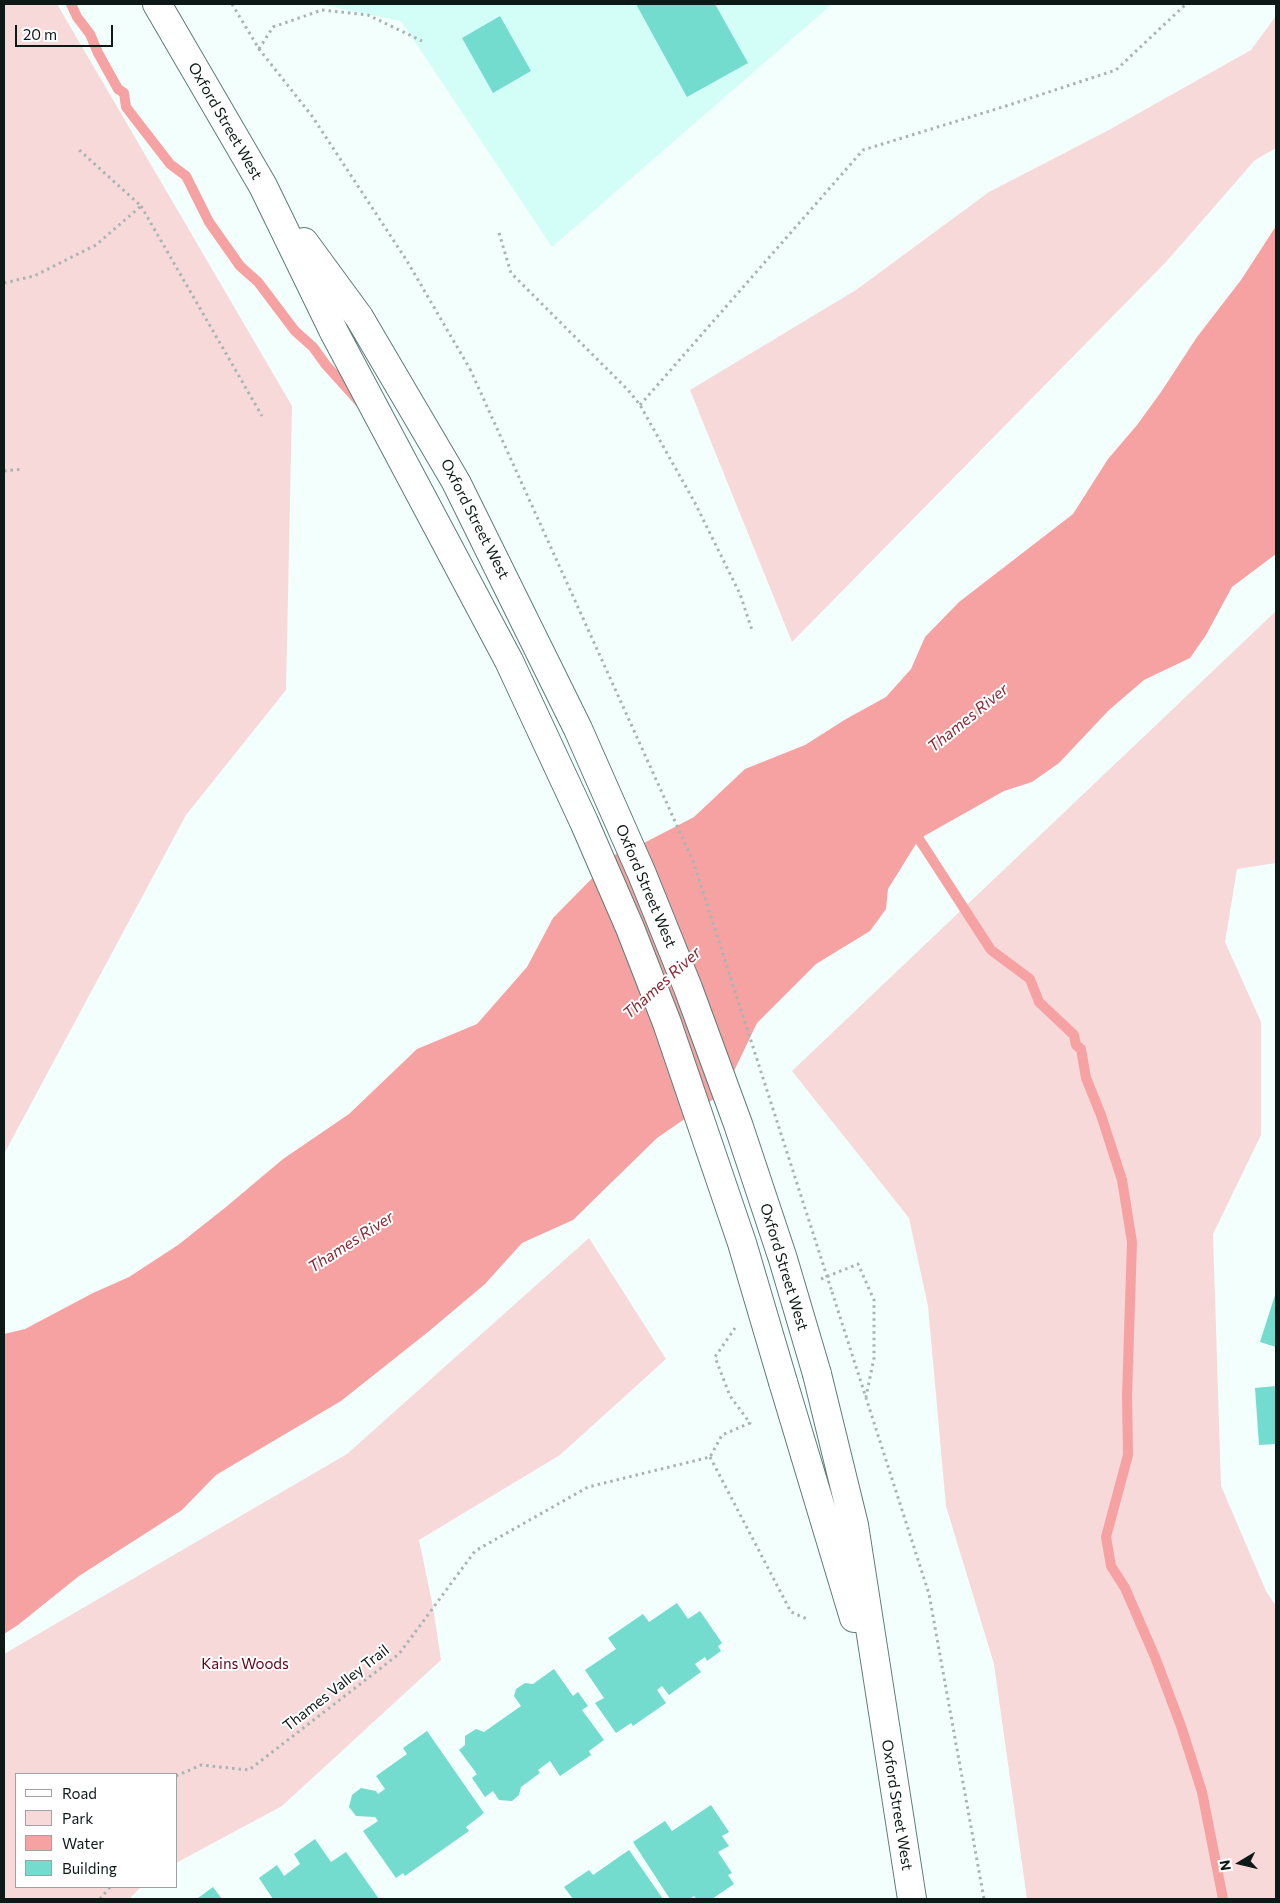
<!DOCTYPE html>
<style>
body{margin:0}
#map{position:relative;width:1280px;height:1903px;overflow:hidden;background:#f2fffc;font-family:Commissioner,sans-serif}
canvas{display:block}
.frame{position:absolute;inset:0;border:5px solid #0d1917;pointer-events:none}
.legend{position:absolute;left:15px;top:1773px;width:162px;height:115px;box-sizing:border-box;background:#fff;border:1px solid #9ea3a2;margin:0;padding:6px 9px;list-style:none;font-size:15px;color:#0d1917}
.legend li{display:flex;align-items:center;gap:10px;height:25px}
.legend b{width:25px;border:1px solid #9ea3a2}
.north{position:absolute;left:1215px;top:1838px;width:50px;height:50px;-webkit-text-stroke:4px #fff;paint-order:stroke;rotate:261deg;font-size:14px;font-weight:700;line-height:20px;text-align:center;color:#0d1917}
.north::after{content:'';display:block;margin:auto;width:18px;height:22px;background:#0d1917;clip-path:polygon(50% 0,100% 100%,50% 72%,0 100%)}
.scale{position:absolute;left:15px;top:25px;width:98px;height:22px;box-sizing:border-box;border:2px solid #0d1917;border-top:0;padding-left:6px;font-size:15px;line-height:18px;white-space:nowrap;color:#0d1917;-webkit-text-stroke:4px #fff;paint-order:stroke}
</style>
<div id="map">
<canvas width="1280" height="1903"></canvas>
<div class="frame"></div>
<ul class="legend">
<li><b style="height:6px;background:#fff"></b>Road</li>
<li><b style="height:14px;background:#f7d9d9"></b>Park</li>
<li><b style="height:14px;background:#f6a2a3"></b>Water</li>
<li><b style="height:14px;background:#73dcce"></b>Building</li>
</ul>
<div class="north">N</div>
<div class="scale">20 m</div>
</div>
<script>
const c = document.querySelector('canvas').getContext('2d');
c.lineJoin = 'round';
function fillPath(path, color) { c.fillStyle = color; c.fill(path, 'evenodd'); }
function strokePath(path, color, width, dash) { c.strokeStyle = color; c.lineWidth = width; c.lineCap = dash ? 'butt' : 'round'; c.setLineDash(dash || []); c.stroke(path); }
function label(font, color, halo, rows, align = 'center') {
  c.font = font + ' Commissioner,sans-serif'; c.lineWidth = 4; c.setLineDash([]); c.textBaseline = 'middle'; c.strokeStyle = halo; c.fillStyle = color; for (const [text, x, y, turn = 0] of rows) {
    c.save(); c.translate(x, y); c.rotate((+turn || 0) * Math.PI / 180); c.textAlign = isNaN(turn) ? turn : align; if (halo) c.strokeText(text, 0, 0); c.fillText(text, 0, 0); c.restore();
  }
}
const built = new Path2D(`
 M 319,4 L 832,4 L 552,247 L 401,21 Z`);
const green = new Path2D(`
 M 4,4 L 57,4 L 292,406 L 286,690 L 186,815 L 4,1154 Z
 M 1276,16 L 1276,148 L 1255,160 L 1166,262 L 792,642 L 690,390 L 856,290 L 989,192 L 1107,131 L 1251,50 Z
 M 1276,611 L 1276,863 L 1237,869 L 1225,942 L 1261,1022 L 1261,1135 L 1213,1234 L 1221,1486 L 1266,1591 L 1276,1606 L 1276,1899 L 1027,1899 L 994,1664 L 946,1506 L 928,1306 L 909,1218 L 792,1071 Z
 M 589,1238 L 666,1359 L 560,1455 L 419,1540 L 433,1607 L 441,1660 L 282,1806 L 176,1863 L 176,1774 L 16,1774 L 16,1887 L 141,1887 L 129,1899 L 4,1899 L 4,1654 L 347,1454 Z`);
const water = new Path2D(`
 M 1276,226 L 1276,554 L 1232,587 L 1206,635 L 1190,658 L 1144,680 L 1109,710 L 1059,763 L 1032,782 L 1004,791 L 919,839 L 888,889 L 886,909 L 870,931 L 816,964 L 757,1023 L 724,1092 L 657,1138 L 573,1220 L 522,1243 L 485,1284 L 428,1332 L 341,1401 L 216,1475 L 182,1510 L 79,1576 L 18,1625 L 4,1634 L 4,1334 L 25,1329 L 93,1293 L 129,1277 L 178,1245 L 226,1207 L 283,1159 L 349,1114 L 417,1049 L 477,1024 L 527,967 L 553,918 L 616,854 L 640,845 L 694,817 L 745,769 L 805,745 L 846,719 L 886,697 L 911,669 L 925,637 L 959,602 L 1073,514 L 1108,459 L 1137,425 L 1161,392 L 1197,337 L 1241,280 Z`);
const stream = new Path2D(`
 M 71,4 L 77,17 L 90,34 L 98,53 L 118,89 L 124,93 L 126,107 L 170,164 L 186,176 L 209,222 L 240,266 L 258,282 L 295,331 L 313,347 L 326,365 L 362,405
 M 911,831 L 919,839 L 991,950 L 1030,979 L 1039,1002 L 1074,1035 L 1076,1045 L 1081,1049 L 1086,1078 L 1101,1115 L 1122,1180 L 1132,1242 L 1127,1396 L 1128,1455 L 1106,1537 L 1111,1566 L 1125,1588 L 1155,1657 L 1181,1726 L 1202,1792 L 1223,1899`);
const building = new Path2D(`
 M 636,4 L 715,4 L 748,63 L 687,97 Z
 M 500,16 L 531,71 L 493,93 L 462,38 Z
 M 1276,1292 L 1276,1347 L 1260,1342 Z
 M 1276,1386 L 1276,1444 L 1259,1445 L 1255,1388 Z
 M 677,1603 L 688,1619 L 700,1611 L 722,1643 L 718,1646 L 721,1651 L 707,1661 L 705,1657 L 695,1664 L 701,1672 L 669,1695 L 662,1686 L 657,1690 L 666,1703 L 633,1726 L 631,1723 L 616,1733 L 595,1703 L 604,1698 L 585,1670 L 616,1649 L 608,1638 L 643,1614 L 649,1622 Z
 M 554,1669 L 573,1696 L 578,1692 L 588,1706 L 582,1710 L 604,1740 L 589,1751 L 591,1755 L 560,1776 L 550,1761 L 538,1770 L 540,1773 L 521,1787 L 519,1795 L 512,1801 L 499,1800 L 493,1791 L 485,1797 L 472,1778 L 477,1774 L 459,1750 L 465,1745 L 465,1736 L 476,1729 L 484,1732 L 521,1706 L 514,1696 L 516,1689 L 525,1683 L 533,1684 Z
 M 427,1731 L 484,1813 L 466,1827 L 469,1831 L 405,1876 L 403,1873 L 396,1878 L 363,1831 L 378,1821 L 375,1817 L 356,1816 L 349,1807 L 352,1795 L 361,1788 L 376,1791 L 378,1794 L 385,1789 L 376,1776 L 407,1754 L 403,1748 Z
 M 711,1805 L 729,1832 L 722,1836 L 729,1846 L 718,1852 L 732,1873 L 728,1875 L 734,1884 L 712,1899 L 696,1899 L 694,1896 L 690,1899 L 670,1899 L 633,1842 L 665,1821 L 672,1831 Z
 M 315,1839 L 331,1862 L 346,1852 L 379,1899 L 273,1899 L 259,1878 L 277,1865 L 284,1876 L 300,1864 L 294,1854 Z
 M 629,1850 L 663,1899 L 573,1899 L 564,1887 L 589,1870 L 593,1875 Z
 M 213,1887 L 222,1899 L 199,1899 L 198,1898 Z`);
const path = new Path2D(`
 M 232,4 L 259,49 L 312,116 L 407,261 L 470,369
 M 259,49 L 273,27 L 322,10 L 368,15 L 422,41
 M 141,206 L 262,416
 M 499,233 L 511,273 L 628,390 L 640,405 L 695,503 L 740,594 L 752,630
 M 4,283 L 34,276 L 96,245 L 141,206 L 77,148
 M 640,405 L 863,150 L 1006,106 L 1116,70 L 1186,4
 M 4,471 L 23,469
 M 821,1279 L 858,1264 L 874,1300 L 874,1358 L 866,1397
 M 832,1292 L 929,1594 L 984,1899
 M 710,1457 L 791,1612 L 807,1619
 M 176,1776 L 201,1765 L 249,1770 L 399,1654 L 475,1551 L 588,1487 L 710,1457 L 722,1435 L 750,1423 L 730,1396 L 715,1357 L 735,1328
 M 100,1899 L 110,1887`);
const secondary = new Path2D(`
 M 157,4 L 263,186 L 334,332
 M 304,242 L 359,317
 M 817,1374 L 854,1525 L 912,1899
 M 783,1382 L 854,1618`);
const pathBridge = new Path2D(`
 M 470,369 L 693,861 L 832,1292`);
const secondaryBridge = new Path2D(`
 M 359,317 L 456,482 L 578,729 L 642,874 L 688,988 L 738,1124 L 783,1259 L 817,1374
 M 334,332 L 509,661 L 584,822 L 630,928 L 667,1023 L 742,1243 L 783,1382`);
const streetNames = [
 ["Oxford Street West",225,121,60],
 ["Oxford Street West",475,519,63],
 ["Oxford Street West",646,886,67],
 ["Oxford Street West",784,1267,73],
 ["Thames Valley Trail",336,1688,-38],
 ["Oxford Street West",897,1805,81]
];
const parkNames = [
 ["Kains Woods",245,1664]
];
const waterNames = [
 ["Thames River",968,718,-39],
 ["Thames River",662,983,-42],
 ["Thames River",351,1242,-33]
];
fillPath(built, '#d3fef7');
fillPath(green, '#f7d9d9');
fillPath(water, '#f6a2a3');
strokePath(stream, '#f6a2a3', 10);
fillPath(building, '#73dcce');
strokePath(secondary, '#5e7c77', 30);
strokePath(path, '#a8b4b2', 3, [2.5, 4]);
strokePath(secondary, '#fff', 28);
strokePath(secondaryBridge, '#5e7c77', 30, []);
strokePath(pathBridge, '#a8b4b2', 3, [2.5, 4]);
strokePath(secondaryBridge, '#fff', 28);
label('15px', '#0d1917', '#fff', streetNames);
label('15px', '#660017', '#fff', parkNames);
label('italic 16px', '#8a2933', '#fff', waterNames);
</script>
